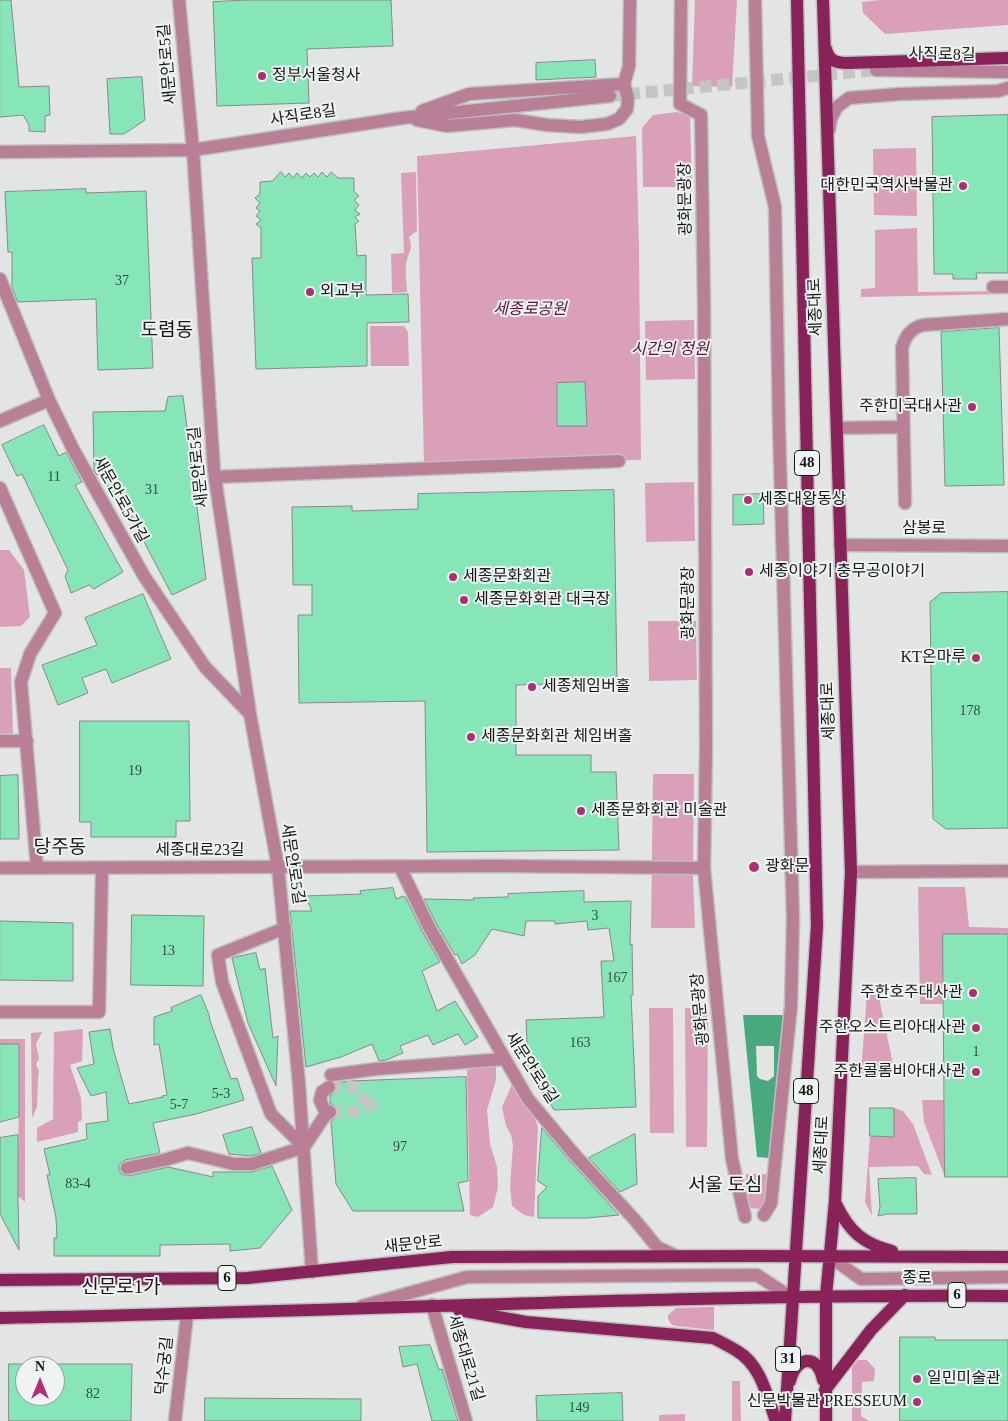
<!DOCTYPE html>
<meta charset="utf-8">
<style>
body{margin:0}
#map{position:relative;width:1008px;height:1421px;overflow:hidden;background:#e2e5e3;font-family:"Times New Roman",serif}
canvas{display:block}
.north{position:absolute;left:15px;top:1356px;width:50px;height:50px;box-sizing:border-box;background:#eff3f1;border:1px solid #989b9a;border-radius:50%;rotate:0deg;font-size:14px;font-weight:700;line-height:20px;text-align:center;color:#161717}
.north::after{content:'';display:block;margin:auto;width:18px;height:22px;background:#b02c73;clip-path:polygon(50% 0,100% 100%,50% 72%,0 100%)}
</style>
<div id="map">
<canvas width="1008" height="1421"></canvas>
<div class="north">N</div>
</div>
<script>
const c = document.querySelector('canvas').getContext('2d');
c.lineJoin = 'round';
function fillPath(path, color) { c.fillStyle = color; c.fill(path, 'evenodd'); }
function strokePath(path, color, width, dash) { c.strokeStyle = color; c.lineWidth = width; c.lineCap = dash ? 'butt' : 'round'; c.setLineDash(dash || []); c.stroke(path); }
function label(font, color, halo, rows, align = 'center') {
  c.font = font + ' "Times New Roman","Noto Sans KR",serif'; c.lineWidth = 4; c.setLineDash([]); c.textBaseline = 'middle'; c.strokeStyle = halo; c.fillStyle = color; for (const [text, x, y, turn = 0] of rows) {
    c.save(); c.translate(x, y); c.rotate((+turn || 0) * Math.PI / 180); c.textAlign = isNaN(turn) ? turn : align; if (halo) c.strokeText(text, 0, 0); c.fillText(text, 0, 0); c.restore();
  }
}
const green = new Path2D(`
 M 695,0 L 737,0 L 732,87 L 692,86 Z
 M 880,0 L 1008,0 L 1008,25 L 885,34 L 863,13 L 862,2 Z
 M 677,112 L 690,116 L 692,187 L 643,187 L 642,128 L 653,115 Z
 M 636,136 L 639,248 L 641,460 L 424,465 L 417,156 Z
 M 916,148 L 917,216 L 874,215 L 873,149 Z
 M 416,172 L 417,231 L 409,237 C 413,250 410,248 407,260 C 404,269 407,282 407,292 L 392,293 L 391,254 L 404,253 L 401,173 Z
 M 917,228 L 918,292 L 1008,291 L 1008,294 L 861,297 L 861,289 L 875,288 L 875,230 Z
 M 694,320 L 695,379 L 646,380 L 645,321 Z
 M 370,326 L 404,326 L 408,332 L 409,366 L 371,366 Z
 M 694,482 L 695,541 L 646,542 L 645,483 Z
 M 0,550 L 9,550 L 24,570 L 30,617 L 21,626 L 0,627 Z
 M 648,621 L 696,621 L 697,680 L 649,681 Z
 M 11,668 L 13,734 L 0,734 L 0,668 Z
 M 653,774 L 694,774 L 693,878 L 695,928 L 651,928 Z
 M 918,887 L 965,887 L 969,927 L 1008,928 L 1008,934 L 943,934 L 943,1004 L 920,1004 Z
 M 867,993 L 878,993 L 893,1064 L 878,1075 L 861,1073 Z
 M 649,1008 L 673,1008 L 674,1133 L 650,1133 Z
 M 685,1008 L 708,1008 L 707,1147 L 686,1147 Z
 M 83,1029 L 82,1061 L 70,1065 L 81,1098 L 82,1120 L 78,1122 L 78,1132 L 37,1142 L 37,1128 L 53,1119 L 54,1032 Z
 M 42,1032 L 36,1044 L 39,1059 L 36,1064 L 39,1071 L 38,1079 L 37,1107 L 32,1118 L 31,1033 Z
 M 0,1039 L 25,1039 L 25,1202 L 18,1196 L 19,1044 L 0,1044 Z
 M 493,1065 L 496,1067 L 496,1080 L 487,1110 L 490,1144 L 497,1167 L 498,1187 L 493,1207 L 478,1217 L 470,1215 L 467,1070 Z
 M 515,1078 L 528,1099 L 538,1127 L 534,1217 L 524,1215 L 512,1206 L 510,1187 L 513,1145 L 511,1135 L 506,1126 L 502,1107 Z
 M 922,1100 L 944,1100 L 945,1177 L 924,1122 Z
 M 894,1108 L 903,1111 L 913,1124 L 932,1175 L 924,1174 L 918,1166 L 869,1167 L 872,1216 L 865,1202 L 870,1136 L 893,1137 Z
 M 746,1174 L 767,1174 L 764,1209 L 747,1208 Z
 M 714,1307 L 714,1330 L 677,1326 L 672,1325 L 668,1319 L 668,1315 L 676,1308 Z
 M 858,1360 L 867,1360 L 875,1369 L 874,1381 L 862,1382 L 861,1416 L 869,1421 L 852,1421 L 852,1367 Z
 M 732,1381 L 740,1381 L 741,1421 L 732,1421 Z
 M 685,1414 L 685,1421 L 659,1421 L 659,1415 Z`);
const water = new Path2D(`
 M 743,1015 L 784,1015 L 769,1158 L 757,1157 ZM 756,1046 L 774,1046 L 774,1076 L 768,1081 L 760,1079 L 757,1076 Z`);
const building = new Path2D(`
 M 0,0 L 11,0 L 19,87 L 49,86 L 50,115 L 45,116 L 45,132 L 29,131 L 29,125 L 23,115 L 0,117 Z
 M 249,0 L 391,0 L 393,46 L 307,49 L 309,103 L 217,106 L 213,2 Z
 M 595,60 L 596,77 L 536,80 L 536,63 Z
 M 142,77 L 145,120 L 124,134 L 110,134 L 107,79 Z
 M 1008,115 L 1008,273 L 976,273 L 977,279 L 953,279 L 953,274 L 934,274 L 932,117 Z
 M 281,172 L 285,177 L 289,173 L 293,178 L 297,173 L 302,178 L 306,173 L 310,177 L 314,173 L 318,177 L 322,172 L 327,177 L 331,172 L 338,178 L 354,178 L 354,191 L 359,196 L 354,200 L 359,205 L 355,210 L 360,214 L 355,217 L 359,221 L 355,224 L 357,256 L 366,255 L 366,295 L 408,294 L 409,322 L 367,323 L 367,366 L 256,369 L 252,258 L 261,258 L 261,228 L 256,224 L 261,220 L 256,216 L 260,211 L 256,208 L 260,203 L 255,198 L 260,194 L 260,182 L 272,181 Z
 M 86,189 L 86,193 L 146,191 L 153,368 L 98,370 L 96,299 L 18,302 L 12,288 L 12,252 L 8,252 L 5,192 Z
 M 999,328 L 1004,485 L 945,486 L 941,332 Z
 M 585,382 L 587,426 L 557,426 L 557,383 Z
 M 183,396 L 206,579 L 172,595 L 130,515 L 125,517 L 100,473 L 97,475 L 94,470 L 93,412 L 165,411 L 168,397 Z
 M 44,425 L 59,456 L 66,452 L 82,482 L 75,485 L 123,572 L 94,589 L 89,585 L 71,593 L 65,576 L 68,570 L 22,474 L 17,476 L 2,445 Z
 M 614,490 L 617,682 L 516,685 L 516,755 L 591,755 L 591,772 L 616,772 L 619,850 L 427,852 L 425,701 L 299,703 L 298,615 L 312,615 L 312,585 L 293,585 L 292,507 L 352,506 L 352,511 L 418,509 L 418,494 Z
 M 763,494 L 764,524 L 733,525 L 733,495 Z
 M 1008,592 L 1008,828 L 946,829 L 933,819 L 930,602 L 941,593 Z
 M 143,594 L 171,659 L 112,683 L 106,669 L 82,678 L 88,693 L 58,705 L 42,665 L 97,645 L 85,618 Z
 M 80,721 L 189,721 L 190,821 L 176,821 L 176,837 L 91,837 L 91,822 L 80,822 Z
 M 18,775 L 19,839 L 0,839 L 0,776 Z
 M 393,888 L 396,899 L 403,896 L 406,898 L 422,931 L 440,962 L 422,971 L 437,1011 L 455,1001 L 478,1037 L 465,1045 L 458,1034 L 433,1045 L 428,1035 L 400,1046 L 403,1053 L 386,1060 L 379,1061 L 372,1044 L 341,1057 L 306,1067 L 290,911 L 312,911 L 305,896 L 361,894 L 360,891 Z
 M 584,891 L 584,902 L 631,901 L 630,945 L 632,944 L 633,995 L 631,995 L 636,1107 L 554,1110 L 528,1067 L 526,1020 L 604,1017 L 601,961 L 614,961 L 609,928 L 588,930 L 587,921 L 555,924 L 555,921 L 526,921 L 524,936 L 492,929 L 475,955 L 462,964 L 457,954 L 455,955 L 436,923 L 424,899 L 474,900 L 473,898 L 508,897 L 508,894 Z
 M 132,915 L 204,916 L 203,986 L 131,985 Z
 M 0,921 L 73,923 L 73,981 L 0,980 Z
 M 943,934 L 1008,934 L 1008,1177 L 945,1177 Z
 M 256,953 L 260,970 L 265,968 L 273,1038 L 278,1036 L 276,1086 L 248,1023 L 232,958 Z
 M 201,995 L 210,1017 L 209,1018 L 231,1079 L 237,1078 L 244,1100 L 196,1114 L 153,1123 L 160,1153 L 125,1160 L 119,1165 L 119,1170 L 121,1174 L 128,1176 L 168,1167 L 213,1177 L 213,1172 L 252,1172 L 272,1166 L 292,1210 L 260,1248 L 230,1251 L 230,1244 L 160,1245 L 160,1256 L 54,1256 L 54,1238 L 57,1238 L 56,1218 L 47,1175 L 50,1175 L 44,1149 L 87,1139 L 86,1124 L 108,1121 L 106,1092 L 91,1096 L 77,1068 L 94,1064 L 89,1032 L 110,1029 L 113,1048 L 129,1104 L 163,1097 L 162,1096 L 167,1095 L 159,1044 L 154,1045 L 154,1017 L 172,1011 L 171,1008 Z
 M 0,1044 L 19,1044 L 19,1117 L 0,1122 Z
 M 466,1077 L 468,1181 L 458,1183 L 464,1211 L 353,1211 L 336,1184 L 331,1122 L 337,1115 L 338,1112 L 336,1107 L 330,1103 L 330,1096 L 337,1090 L 336,1083 L 351,1081 Z
 M 870,1108 L 894,1108 L 894,1137 L 870,1136 Z
 M 252,1127 L 261,1153 L 251,1156 L 229,1154 L 223,1135 Z
 M 542,1128 L 569,1160 L 619,1215 L 587,1218 L 538,1218 L 538,1196 L 547,1187 L 538,1181 Z
 M 635,1134 L 637,1184 L 620,1192 L 589,1158 Z
 M 18,1135 L 18,1196 L 19,1250 L 0,1214 L 0,1138 Z
 M 916,1178 L 917,1214 L 887,1214 L 878,1216 L 880,1207 L 878,1179 Z
 M 900,1337 L 935,1337 L 935,1340 L 1008,1340 L 1008,1421 L 900,1421 Z
 M 430,1345 L 439,1370 L 442,1369 L 458,1421 L 432,1421 L 417,1364 L 403,1367 L 399,1347 Z
 M 9,1364 L 25,1364 L 25,1396 L 55,1396 L 55,1364 L 132,1364 L 131,1421 L 9,1421 Z
 M 622,1393 L 623,1421 L 537,1421 L 536,1396 Z
 M 205,1398 L 361,1399 L 361,1421 L 205,1421 Z`);
const minorTunnel = new Path2D(`
 M 610,96 L 876,70
 M 329,1087 L 352,1087 L 361,1090 C 364,1098 365,1102 360,1109
 M 330,1112 L 354,1112 L 376,1103`);
const minor = new Path2D(`
 M 179,0 L 193,150 L 214,471 L 250,714 L 278,867 L 299,1084 L 312,1272
 M 681,0 L 680,104 L 701,115 L 704,302 L 706,748 L 704,868 L 732,1159 L 745,1217
 M 755,0 L 758,136 L 775,207 L 779,426 L 793,919 L 791,1006 L 771,1203 L 764,1215
 M 876,70 L 1008,72
 M 422,111 L 469,94 L 624,84
 M 417,120 L 447,126 L 515,120 L 547,125 L 580,127 L 607,124 L 619,119 L 627,109 L 628,98 L 624,84 L 629,66 L 630,0
 M 829,130 L 831,118 L 837,107 L 849,98 L 900,94 L 998,91 L 1008,88
 M 0,152 L 193,150 L 402,118 L 610,96
 M 0,279 L 49,400 L 73,449 L 144,576 L 205,667 L 250,714
 M 993,287 L 1008,287
 M 0,421 L 49,400
 M 837,428 L 903,427
 M 215,477 L 619,461
 M 0,488 L 55,613 L 30,654 L 21,682 L 37,868
 M 905,503 L 902,348 C 905,336 911,328 923,325 L 1008,319
 M 840,545 L 1008,546
 M 0,741 L 27,741
 M 400,867 L 429,927 L 528,1099 L 575,1155 L 635,1220 L 657,1247 L 676,1256
 M 0,868 L 498,866 L 704,868
 M 851,872 L 1008,871
 M 285,928 L 218,955 L 222,982 L 271,1114 L 304,1147
 M 0,1012 L 99,1012 L 102,868
 M 331,1075 L 376,1069 L 504,1059
 M 304,1147 L 324,1117 L 330,1112 L 324,1109 L 320,1100 L 322,1092 L 329,1087
 M 127,1168 L 164,1160 L 188,1153 L 234,1164 L 252,1164 L 304,1147
 M 829,1256 L 861,1279 L 1008,1277
 M 432,1305 L 466,1421
 M 362,1306 L 467,1277 L 757,1275 L 792,1298
 M 175,1421 L 187,1315`);
const major = new Path2D(`
 M 823,0 L 851,872 L 835,1201 L 826,1296 L 826,1421
 M 826,49 C 829,61 836,63 848,63 L 1008,58
 M 836,1204 C 849,1231 863,1244 892,1251
 M 0,1280 L 247,1278 L 452,1257 L 754,1256 L 1008,1257
 M 459,1310 L 526,1322 L 713,1338 C 721,1342 729,1346 737,1351 C 761,1365 767,1396 776,1421
 M 0,1318 C 336,1312 672,1294 1008,1296
 M 790,1381 C 796,1356 818,1353 823,1380
 M 825,1390 L 871,1330 L 905,1295
 M 785,1421 L 817,926 L 797,0`);
const markers = [
 [262,76,5,"#b02c73"],
 [963,186,5,"#b02c73"],
 [310,292,5,"#b02c73"],
 [972,407,5,"#b02c73"],
 [748,500,5,"#b02c73"],
 [749,572,5,"#b02c73"],
 [453,577,5,"#b02c73"],
 [464,600,5,"#b02c73"],
 [976,658,5,"#b02c73"],
 [532,687,5,"#b02c73"],
 [471,737,5,"#b02c73"],
 [581,811,5,"#b02c73"],
 [754,867,6,"#b02c73"],
 [973,993,5,"#b02c73"],
 [976,1028,5,"#b02c73"],
 [976,1072,5,"#b02c73"],
 [917,1379,5,"#b02c73"],
 [917,1402,5,"#b02c73"]
];
const numberNames = [
 ["37",122,281],
 ["11",54,477],
 ["31",152,490],
 ["178",970,711],
 ["19",135,771],
 ["3",595,916],
 ["13",168,951],
 ["167",617,978],
 ["163",580,1043],
 ["1",976,1052],
 ["5-3",221,1094],
 ["5-7",179,1105],
 ["97",400,1147],
 ["83-4",78,1184],
 ["82",93,1394],
 ["149",579,1408]
];
const shields = [
 [807,463,25],
 [806,1091,25],
 [227,1278,18],
 [957,1295,18],
 [788,1359,25]
];
const shieldNames = [
 ["48",807,463],
 ["48",806,1091],
 ["6",227,1278],
 ["6",957,1295],
 ["31",788,1359]
];
const streetNames = [
 ["사직로8길",942,55,1],
 ["새문안로5길",168,64,-95],
 ["사직로8길",303,116,-9],
 ["광화문광장",686,199,-91],
 ["세종대로",816,307,-92],
 ["새문안로5길",199,467,-96],
 ["새문안로5가길",120,500,61],
 ["삼봉로",924,529],
 ["광화문광장",689,603,-90],
 ["세종대로",829,711,-92],
 ["세종대로23길",200,851],
 ["새문안로5길",292,864,81],
 ["광화문광장",701,1009,-95],
 ["새문안로9길",531,1068,57],
 ["세종대로",822,1145,-87],
 ["새문안로",413,1245,-6],
 ["종로",917,1279],
 ["세종대로21길",465,1358,73],
 ["덕수궁길",165,1366,-84]
];
const poiNames = [
 ["정부서울청사",272,76],
 ["대한민국역사박물관",953,186,"right"],
 ["외교부",320,292],
 ["주한미국대사관",962,407,"right"],
 ["세종대왕동상",758,500],
 ["세종이야기 충무공이야기",759,572],
 ["세종문화회관",463,577],
 ["세종문화회관 대극장",474,600],
 ["KT온마루",966,658,"right"],
 ["세종체임버홀",542,687],
 ["세종문화회관 체임버홀",481,737],
 ["세종문화회관 미술관",591,811],
 ["광화문",765,867],
 ["주한호주대사관",963,993,"right"],
 ["주한오스트리아대사관",966,1028,"right"],
 ["주한콜롬비아대사관",966,1072,"right"],
 ["일민미술관",927,1379],
 ["신문박물관 PRESSEUM",907,1402,"right"]
];
const parkNames = [
 ["세종로공원",530,310],
 ["시간의 정원",670,350]
];
const quarterNames = [
 ["도렴동",167,331],
 ["당주동",60,848],
 ["서울 도심",725,1186],
 ["신문로1가",121,1288]
];
fillPath(green, '#dba0b9');
fillPath(water, '#49a97e');
fillPath(building, '#87e6b7');
strokePath(building, '#868987', 1);
strokePath(minorTunnel, '#c3c6c4', 12, [12, 6]);
strokePath(minor, '#bdc0be', 15);
strokePath(major, '#bdc0be', 15);
strokePath(minor, '#b87f97', 12);
strokePath(major, '#882258', 12);
for (const [x, y, r, color] of markers) { const dot = new Path2D(); dot.arc(x, y, r, 0, 2 * Math.PI); c.fillStyle = color; c.fill(dot); strokePath(dot, '#eff3f1', 2); }
label('14px', '#324b3f', null, numberNames);
for (const [x, y, w] of shields) { const box = new Path2D(); box.roundRect(x - w / 2, y - 12.5, w, 25, 4); c.fillStyle = '#eff3f1'; c.fill(box); strokePath(box, '#161717', 1); }
label('bold 15px', '#161717', null, shieldNames);
label('16px', '#161717', '#eff3f1', streetNames);
label('16px', '#161717', '#eff3f1', poiNames, 'left');
label('italic 16px', '#5a0f38', '#eff3f1', parkNames);
label('19px', '#161717', '#eff3f1', quarterNames);
</script>
